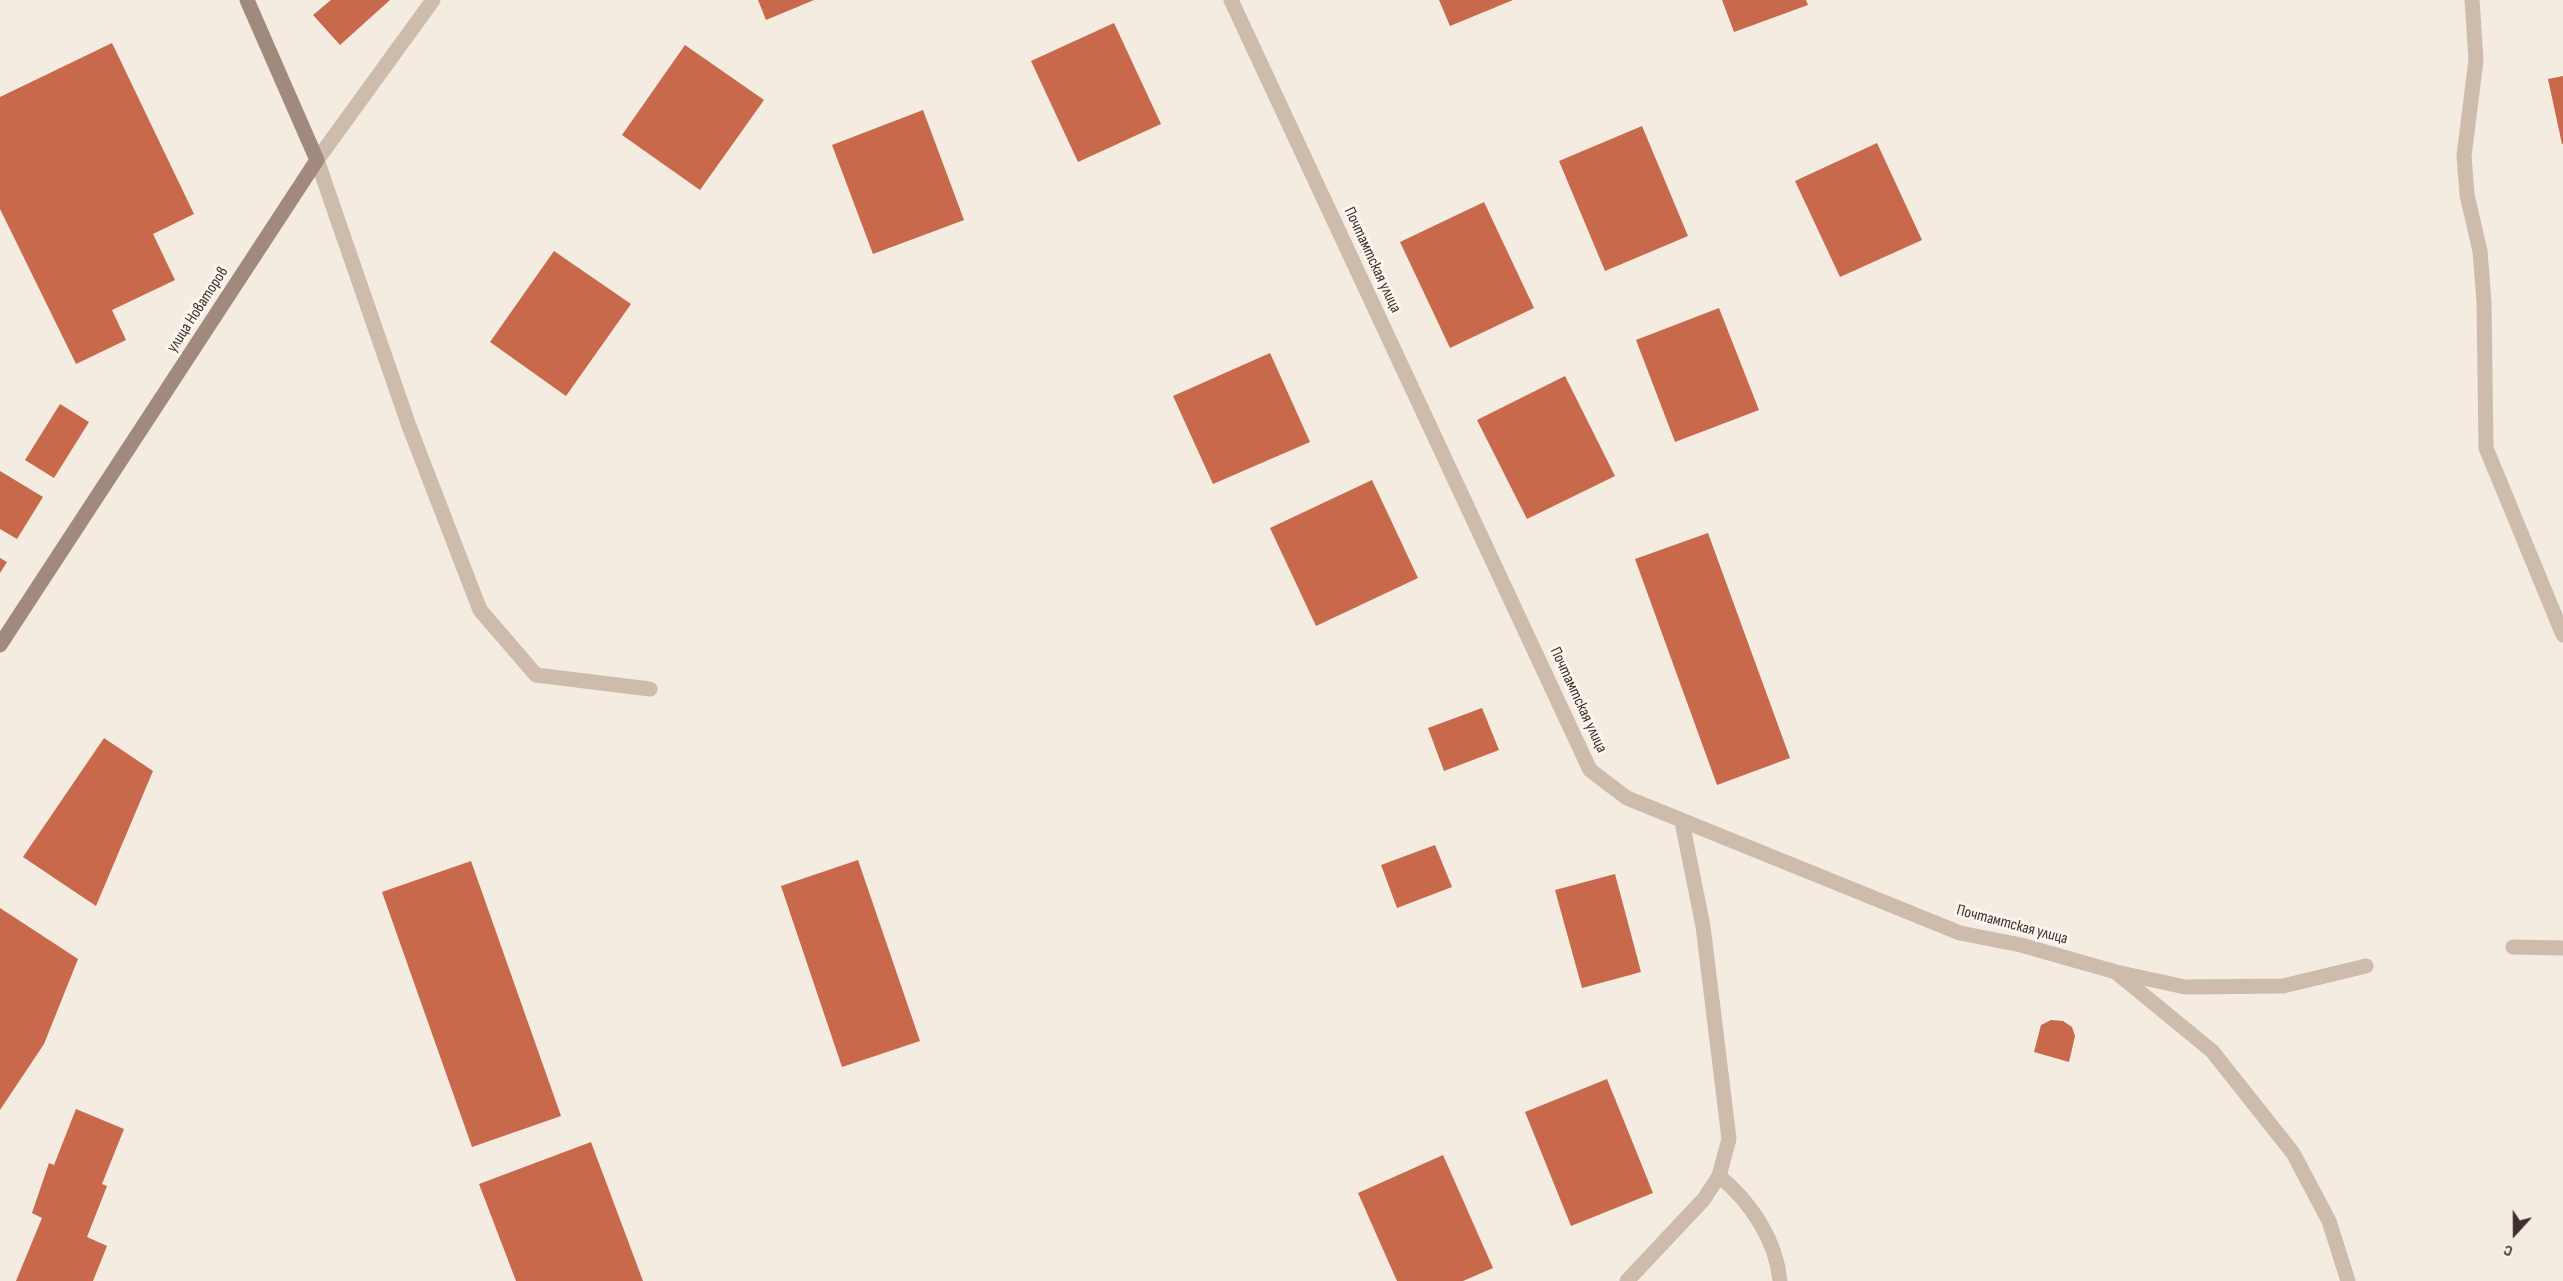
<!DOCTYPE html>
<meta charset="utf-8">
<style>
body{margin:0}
#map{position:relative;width:2563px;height:1281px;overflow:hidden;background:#f4ebe1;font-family:"Sofia Sans Condensed",sans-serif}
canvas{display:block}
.north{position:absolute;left:2485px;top:1203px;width:60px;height:60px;-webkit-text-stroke:4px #fbf5ee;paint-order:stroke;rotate:201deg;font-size:16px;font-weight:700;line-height:24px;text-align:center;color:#3b302b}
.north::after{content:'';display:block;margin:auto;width:21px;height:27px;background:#3b302b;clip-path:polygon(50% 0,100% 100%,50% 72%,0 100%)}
</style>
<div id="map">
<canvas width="2563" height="1281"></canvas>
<div class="north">С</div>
</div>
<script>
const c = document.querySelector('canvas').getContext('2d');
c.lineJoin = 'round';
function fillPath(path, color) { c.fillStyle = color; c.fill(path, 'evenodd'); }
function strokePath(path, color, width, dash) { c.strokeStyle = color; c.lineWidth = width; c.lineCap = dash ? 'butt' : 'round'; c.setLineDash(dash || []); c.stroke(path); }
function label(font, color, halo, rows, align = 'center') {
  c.font = font + ' "Sofia Sans Condensed",sans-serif'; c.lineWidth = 6; c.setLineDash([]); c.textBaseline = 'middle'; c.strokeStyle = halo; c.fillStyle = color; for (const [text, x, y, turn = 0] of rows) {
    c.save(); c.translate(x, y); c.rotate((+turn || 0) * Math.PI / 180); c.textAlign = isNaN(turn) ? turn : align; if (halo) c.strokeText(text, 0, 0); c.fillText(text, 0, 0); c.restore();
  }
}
const building = new Path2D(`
 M 331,0 L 390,0 L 340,45 L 313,15 Z
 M 758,0 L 814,0 L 766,20 Z
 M 1439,0 L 1513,0 L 1450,26 Z
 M 1722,0 L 1806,0 L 1808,5 L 1734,32 Z
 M 1114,23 L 1161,124 L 1078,162 L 1031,61 Z
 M 112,43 L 194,214 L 153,234 L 175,280 L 112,310 L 126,340 L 76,364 L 0,209 L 0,97 Z
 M 685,45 L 764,100 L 700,190 L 622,135 Z
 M 2563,76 L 2563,144 L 2562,144 L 2548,79 Z
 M 923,110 L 964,220 L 873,254 L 832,145 Z
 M 1642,126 L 1688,236 L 1605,271 L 1559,161 Z
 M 1877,143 L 1922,240 L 1840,277 L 1795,181 Z
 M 1484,202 L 1534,308 L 1450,348 L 1400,242 Z
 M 554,251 L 631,304 L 566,396 L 490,342 Z
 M 1719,308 L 1759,410 L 1675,442 L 1636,340 Z
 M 1270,353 L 1310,442 L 1213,484 L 1173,396 Z
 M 1565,376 L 1615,476 L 1527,519 L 1477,420 Z
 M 60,404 L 89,422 L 54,478 L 25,460 Z
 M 0,471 L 43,497 L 17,539 L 0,529 Z
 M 1372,480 L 1418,578 L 1316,626 L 1270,528 Z
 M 1708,533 L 1790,758 L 1717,785 L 1635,559 Z
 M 0,558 L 7,562 L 0,573 Z
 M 1482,708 L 1499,750 L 1444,771 L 1428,728 Z
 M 104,738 L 153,771 L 96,906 L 23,857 Z
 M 1435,845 L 1452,887 L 1397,908 L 1381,865 Z
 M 858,860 L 920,1041 L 842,1067 L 781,886 Z
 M 471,861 L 561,1116 L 472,1147 L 382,892 Z
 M 1615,874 L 1641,972 L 1582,988 L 1555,890 Z
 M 0,908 L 78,959 L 44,1044 L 0,1110 Z
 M 2051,1020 L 2063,1021 L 2072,1027 L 2075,1036 L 2069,1062 L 2034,1052 L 2041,1025 Z
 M 1607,1079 L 1653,1193 L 1571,1226 L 1525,1112 Z
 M 76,1109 L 124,1129 L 102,1184 L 107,1186 L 87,1237 L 107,1246 L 93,1281 L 16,1281 L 42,1218 L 32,1213 L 49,1163 L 54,1165 Z
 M 591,1142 L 643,1281 L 516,1281 L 479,1184 Z
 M 1443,1155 L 1493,1268 L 1463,1281 L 1397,1281 L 1358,1193 Z`);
const lane = new Path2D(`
 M 2472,0 L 2476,60 L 2464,156 L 2467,195 L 2480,251 L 2484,302 L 2486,448 L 2563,635
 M 317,160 L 409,426 L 480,610 L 536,675 L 650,689
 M 2513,947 L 2563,948`);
const street = new Path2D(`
 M 1231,0 L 1590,770 L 1627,798 L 1960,933 L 2021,945 L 2116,972 L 2185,987 L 2283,986 L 2366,966
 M 317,160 L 433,0
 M 2118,974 L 2212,1051 L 2293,1153 L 2329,1221 L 2348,1281
 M 1719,1176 C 1751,1202 1776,1240 1780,1281
 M 1627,1281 L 1704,1199 L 1719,1176 L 1729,1139 L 1703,926 L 1682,822`);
const secondary = new Path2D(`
 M 0,645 L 317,160 L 247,0`);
const streetNames = [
 ["Почтамтская улица",1372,260,65],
 ["улица Новаторов",198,310,-57],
 ["Почтамтская улица",1578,700,65],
 ["Почтамтская улица",2012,925,15]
];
fillPath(building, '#c8694b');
strokePath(lane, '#cdbbac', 15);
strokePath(street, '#cdbbac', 15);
strokePath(secondary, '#a18a7d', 15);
label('16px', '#3b302b', '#fbf5ee', streetNames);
</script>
